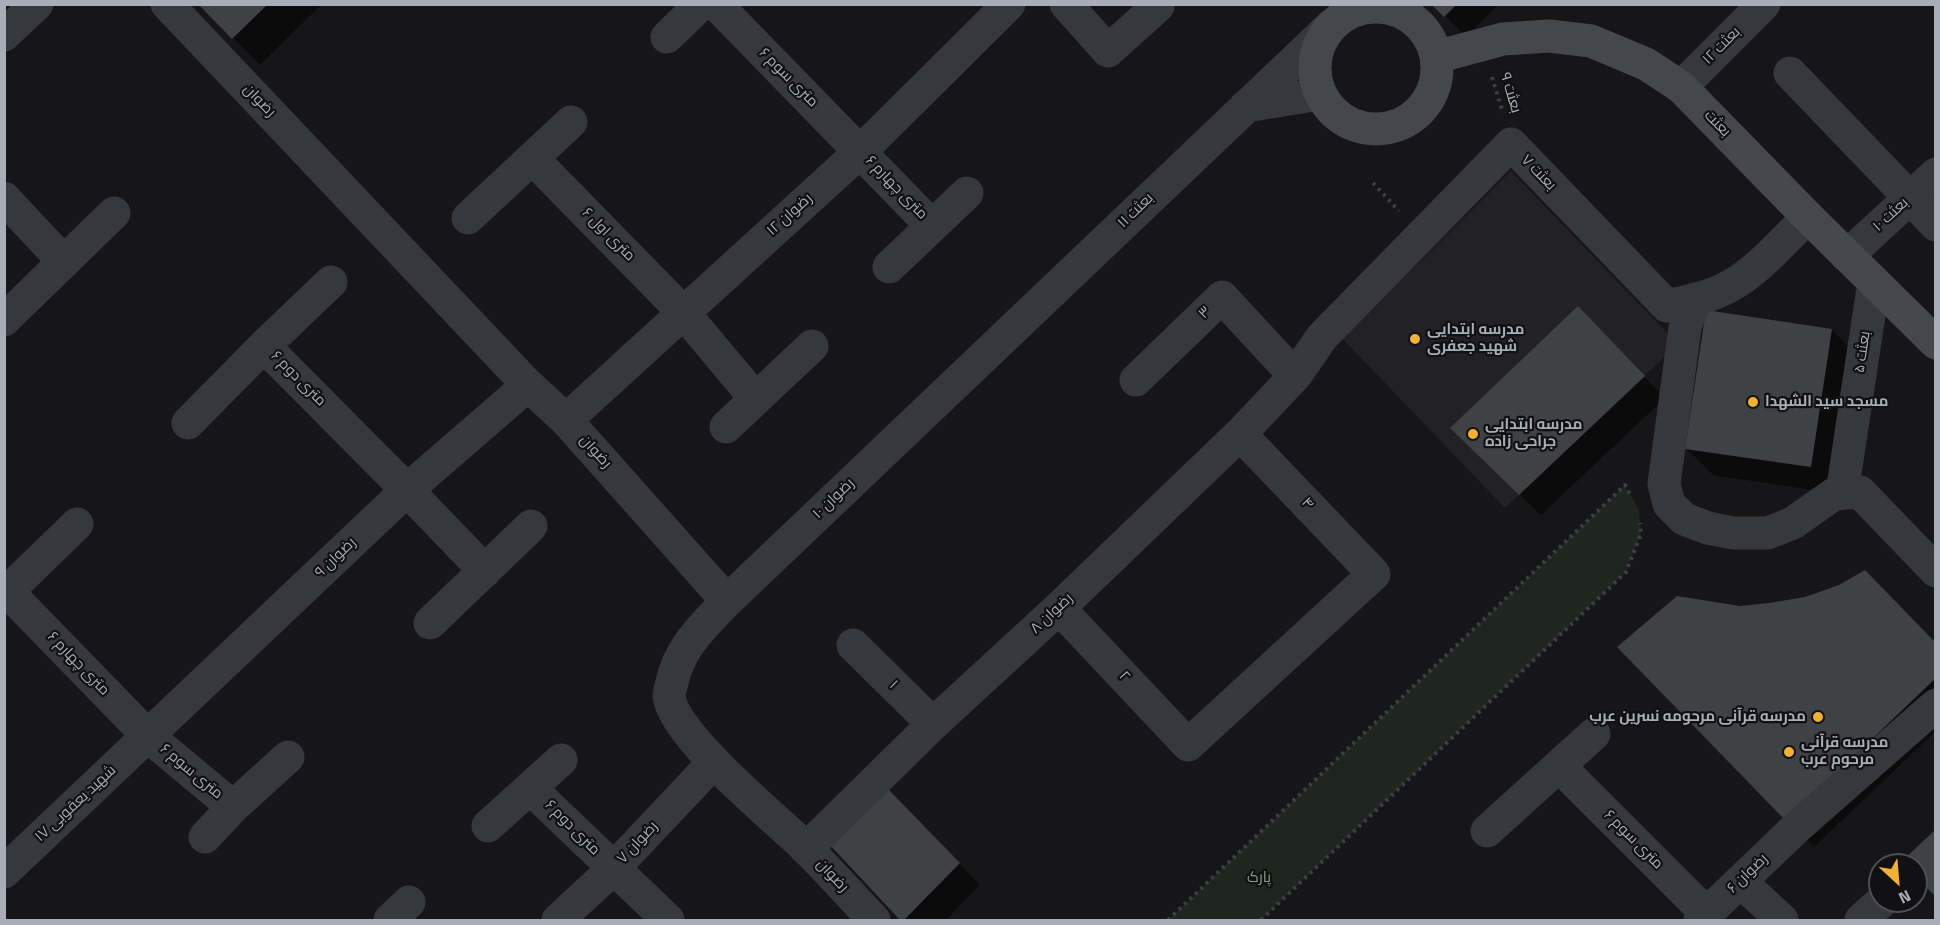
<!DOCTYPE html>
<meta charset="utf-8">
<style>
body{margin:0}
#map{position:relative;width:1940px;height:925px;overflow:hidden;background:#161618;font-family:"Titillium Web",sans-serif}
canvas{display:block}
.frame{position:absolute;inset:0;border:6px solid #a8adb8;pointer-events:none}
.north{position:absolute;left:1868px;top:853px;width:60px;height:60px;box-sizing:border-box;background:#111113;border:2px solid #4d4f55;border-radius:50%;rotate:154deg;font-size:16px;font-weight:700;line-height:24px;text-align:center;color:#a8adb8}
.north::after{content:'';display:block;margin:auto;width:21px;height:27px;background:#f2b134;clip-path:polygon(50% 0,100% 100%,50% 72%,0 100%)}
</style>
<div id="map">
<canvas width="1940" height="925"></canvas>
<div class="frame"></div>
<div class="north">N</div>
</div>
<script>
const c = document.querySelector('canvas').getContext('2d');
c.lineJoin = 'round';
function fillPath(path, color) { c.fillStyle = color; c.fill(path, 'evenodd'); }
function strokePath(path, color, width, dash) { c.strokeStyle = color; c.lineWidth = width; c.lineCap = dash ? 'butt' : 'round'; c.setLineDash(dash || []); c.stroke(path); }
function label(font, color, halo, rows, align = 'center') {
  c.font = font + ' "Titillium Web",Cairo,sans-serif'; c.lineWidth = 4.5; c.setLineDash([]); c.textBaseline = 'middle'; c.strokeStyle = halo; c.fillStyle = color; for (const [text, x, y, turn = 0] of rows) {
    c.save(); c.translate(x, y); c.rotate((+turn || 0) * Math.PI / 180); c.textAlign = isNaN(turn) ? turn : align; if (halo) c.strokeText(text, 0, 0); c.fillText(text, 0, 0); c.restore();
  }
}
const built = new Path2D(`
 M 1511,171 L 1678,344 L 1505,508 L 1340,336 L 1425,257 Z`);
const green = new Path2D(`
 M 1625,485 L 1639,510 L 1641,534 L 1626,572 L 1261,920 L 1168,920 Z`);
const shadow = new Path2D(`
 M 200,4 L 322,4 L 260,65 Z
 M 1434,4 L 1499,4 L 1466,37 Z
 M 1599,329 L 1665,398 L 1541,515 L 1473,449 Z
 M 1832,330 L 1859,357 L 1838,494 L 1713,475 L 1686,448 Z
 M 1936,644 L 1936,731 L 1814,847 L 1787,820 Z
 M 886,789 L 980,885 L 946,920 L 902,920 L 830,843 Z`);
const building = new Path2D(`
 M 198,4 L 268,4 L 232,39 Z
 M 1432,5 L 1456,5 L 1444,17 Z
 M 1578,306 L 1645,376 L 1519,495 L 1450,428 Z
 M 1706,310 L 1832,329 L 1811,467 L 1685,449 Z
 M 1865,570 L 1936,643 L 1936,678 L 1786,821 L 1617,647 L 1677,596 L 1740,606 L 1769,603 L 1805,597 L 1839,585 Z
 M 886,787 L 960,863 L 904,920 L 900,920 L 828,843 Z
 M 1936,829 L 1936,897 L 1916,877 L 1916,865 L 1904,865 L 1901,862 Z`);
const path = new Path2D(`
 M 1492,77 L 1503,113
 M 1373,183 L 1399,211
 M 1168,920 L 1625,485 L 1630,494
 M 1261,920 L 1626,572 L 1641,534 L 1640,523`);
const street = new Path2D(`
 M 167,4 L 528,385 L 566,420 L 727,601
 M 716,4 L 932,226
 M 1066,4 L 1108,51 L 1158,6
 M 4,35 L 37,4
 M 667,37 L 701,4
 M 1790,73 L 1936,225
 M 1681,87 L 1764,4
 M 1246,106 L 1320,94
 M 532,158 L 683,312 L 755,398
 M 4,198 L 64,262
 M 468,218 L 571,122
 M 1847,256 L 1936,174
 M 889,267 L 967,193
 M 1695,299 L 1685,327 L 1664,484 L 1669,504 L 1684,519 L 1708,528 L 1733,533 L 1768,533 L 1793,523 L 1834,494 L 1860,492 L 1936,571
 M 4,320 L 114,213
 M 264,346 L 331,282
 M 1136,380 L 1222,297 L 1295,376
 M 566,420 L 861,151 L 1009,4
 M 188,423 L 264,346 L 407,490 L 485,571
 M 726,427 L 812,346
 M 1842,493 L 1874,282
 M 8,592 L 148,736 L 233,807
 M 4,595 L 77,524
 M 1059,608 L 1188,745 L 1374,574 L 1240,434
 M 430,623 L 531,526
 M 853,645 L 933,724
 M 1560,767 L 1707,914
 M 530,788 L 668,920
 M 488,826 L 561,760
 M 1487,831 L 1594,734
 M 205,837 L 233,807 L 288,757
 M 806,849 L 933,724 L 1059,608 L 1240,434 L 1295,376 L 1322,337 L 1511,144 L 1667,306 C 1688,301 1711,297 1730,286 C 1758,271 1785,239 1808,217
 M 4,872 L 407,490 L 528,385
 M 1740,881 L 1782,920
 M 390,920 L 409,902
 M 558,920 L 613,869 L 714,762
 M 874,920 C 851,896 829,871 805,847 C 775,818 673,735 669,696 C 669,692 671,686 672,683 C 678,649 704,625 727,601 L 1331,26
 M 1700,920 L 1797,827 L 1936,705
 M 1861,920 L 1882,901`);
const secondary = new Path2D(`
 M1315 68a61 61 0 1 1 122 0a61 61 0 1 1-122 0Z
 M 1436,57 L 1503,39 L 1549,36 L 1591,41 L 1646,64 L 1681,87 L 1808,217 L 1936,343`);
const markers = [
 [1415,339,6,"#f2b134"],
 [1753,402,6,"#f2b134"],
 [1473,434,6,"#f2b134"],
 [1818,717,6,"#f2b134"],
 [1789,752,6,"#f2b134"]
];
const streetNames = [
 ["بعثت ۱۲",1722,46,-45],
 ["۶ متری سوم",788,78,45],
 ["بعثت ۹",1510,93,73],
 ["رضوان",259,101,46],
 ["بعثت",1717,124,46],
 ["بعثت ۷",1538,173,46],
 ["۶ متری چهارم",896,188,46],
 ["بعثت ۱۱",1136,211,-44],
 ["رضوان ۱۲",790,215,-42],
 ["بعثت ۱۰",1891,215,-43],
 ["۶ متری اول",608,235,45],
 ["۳",1205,313,-44],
 ["بعثت ۵",1863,352,-82],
 ["۶ متری دوم",298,379,45],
 ["رضوان",595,452,48],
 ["رضوان ۱۰",834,499,-44],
 ["۴",1307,504,46],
 ["رضوان ۹",336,558,-44],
 ["رضوان ۸",1052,614,-43],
 ["۶ متری چهارم",78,664,46],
 ["۲",1124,677,47],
 ["۱",893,685,45],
 ["۶ متری سوم",191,772,40],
 ["شهید یعقوبی ۱۷",76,804,-43],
 ["۶ متری دوم",572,828,45],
 ["۶ متری سوم",1633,840,45],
 ["رضوان ۷",638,843,-47],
 ["رضوان ۶",1748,874,-44],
 ["رضوان",832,876,47]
];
const poiNames = [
 ["مدرسه ابتدایی",1427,330],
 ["شهید جعفری",1427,347],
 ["مسجد سید الشهدا",1765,402],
 ["مدرسه ابتدایی",1485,425],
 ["جراحی زاده",1485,442],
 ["مدرسه قرآنی مرحومه نسرین عرب",1806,717,"right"],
 ["مدرسه قرآنی",1801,743],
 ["مرحوم عرب",1801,760]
];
const parkNames = [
 ["پارک",1259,878]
];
fillPath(built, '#222225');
fillPath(green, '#1e261f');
fillPath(shadow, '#0007');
fillPath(building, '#404145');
strokePath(path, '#3d3f44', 4, [3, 4.5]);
strokePath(street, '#37383d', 33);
strokePath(secondary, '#45474d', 33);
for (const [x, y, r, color] of markers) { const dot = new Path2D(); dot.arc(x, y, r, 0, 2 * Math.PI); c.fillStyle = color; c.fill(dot); strokePath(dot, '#111113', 2); }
label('15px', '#a8adb8', '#111113', streetNames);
label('bold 15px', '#a8adb8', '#111113', poiNames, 'left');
label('15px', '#7fa381', '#111113', parkNames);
</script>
